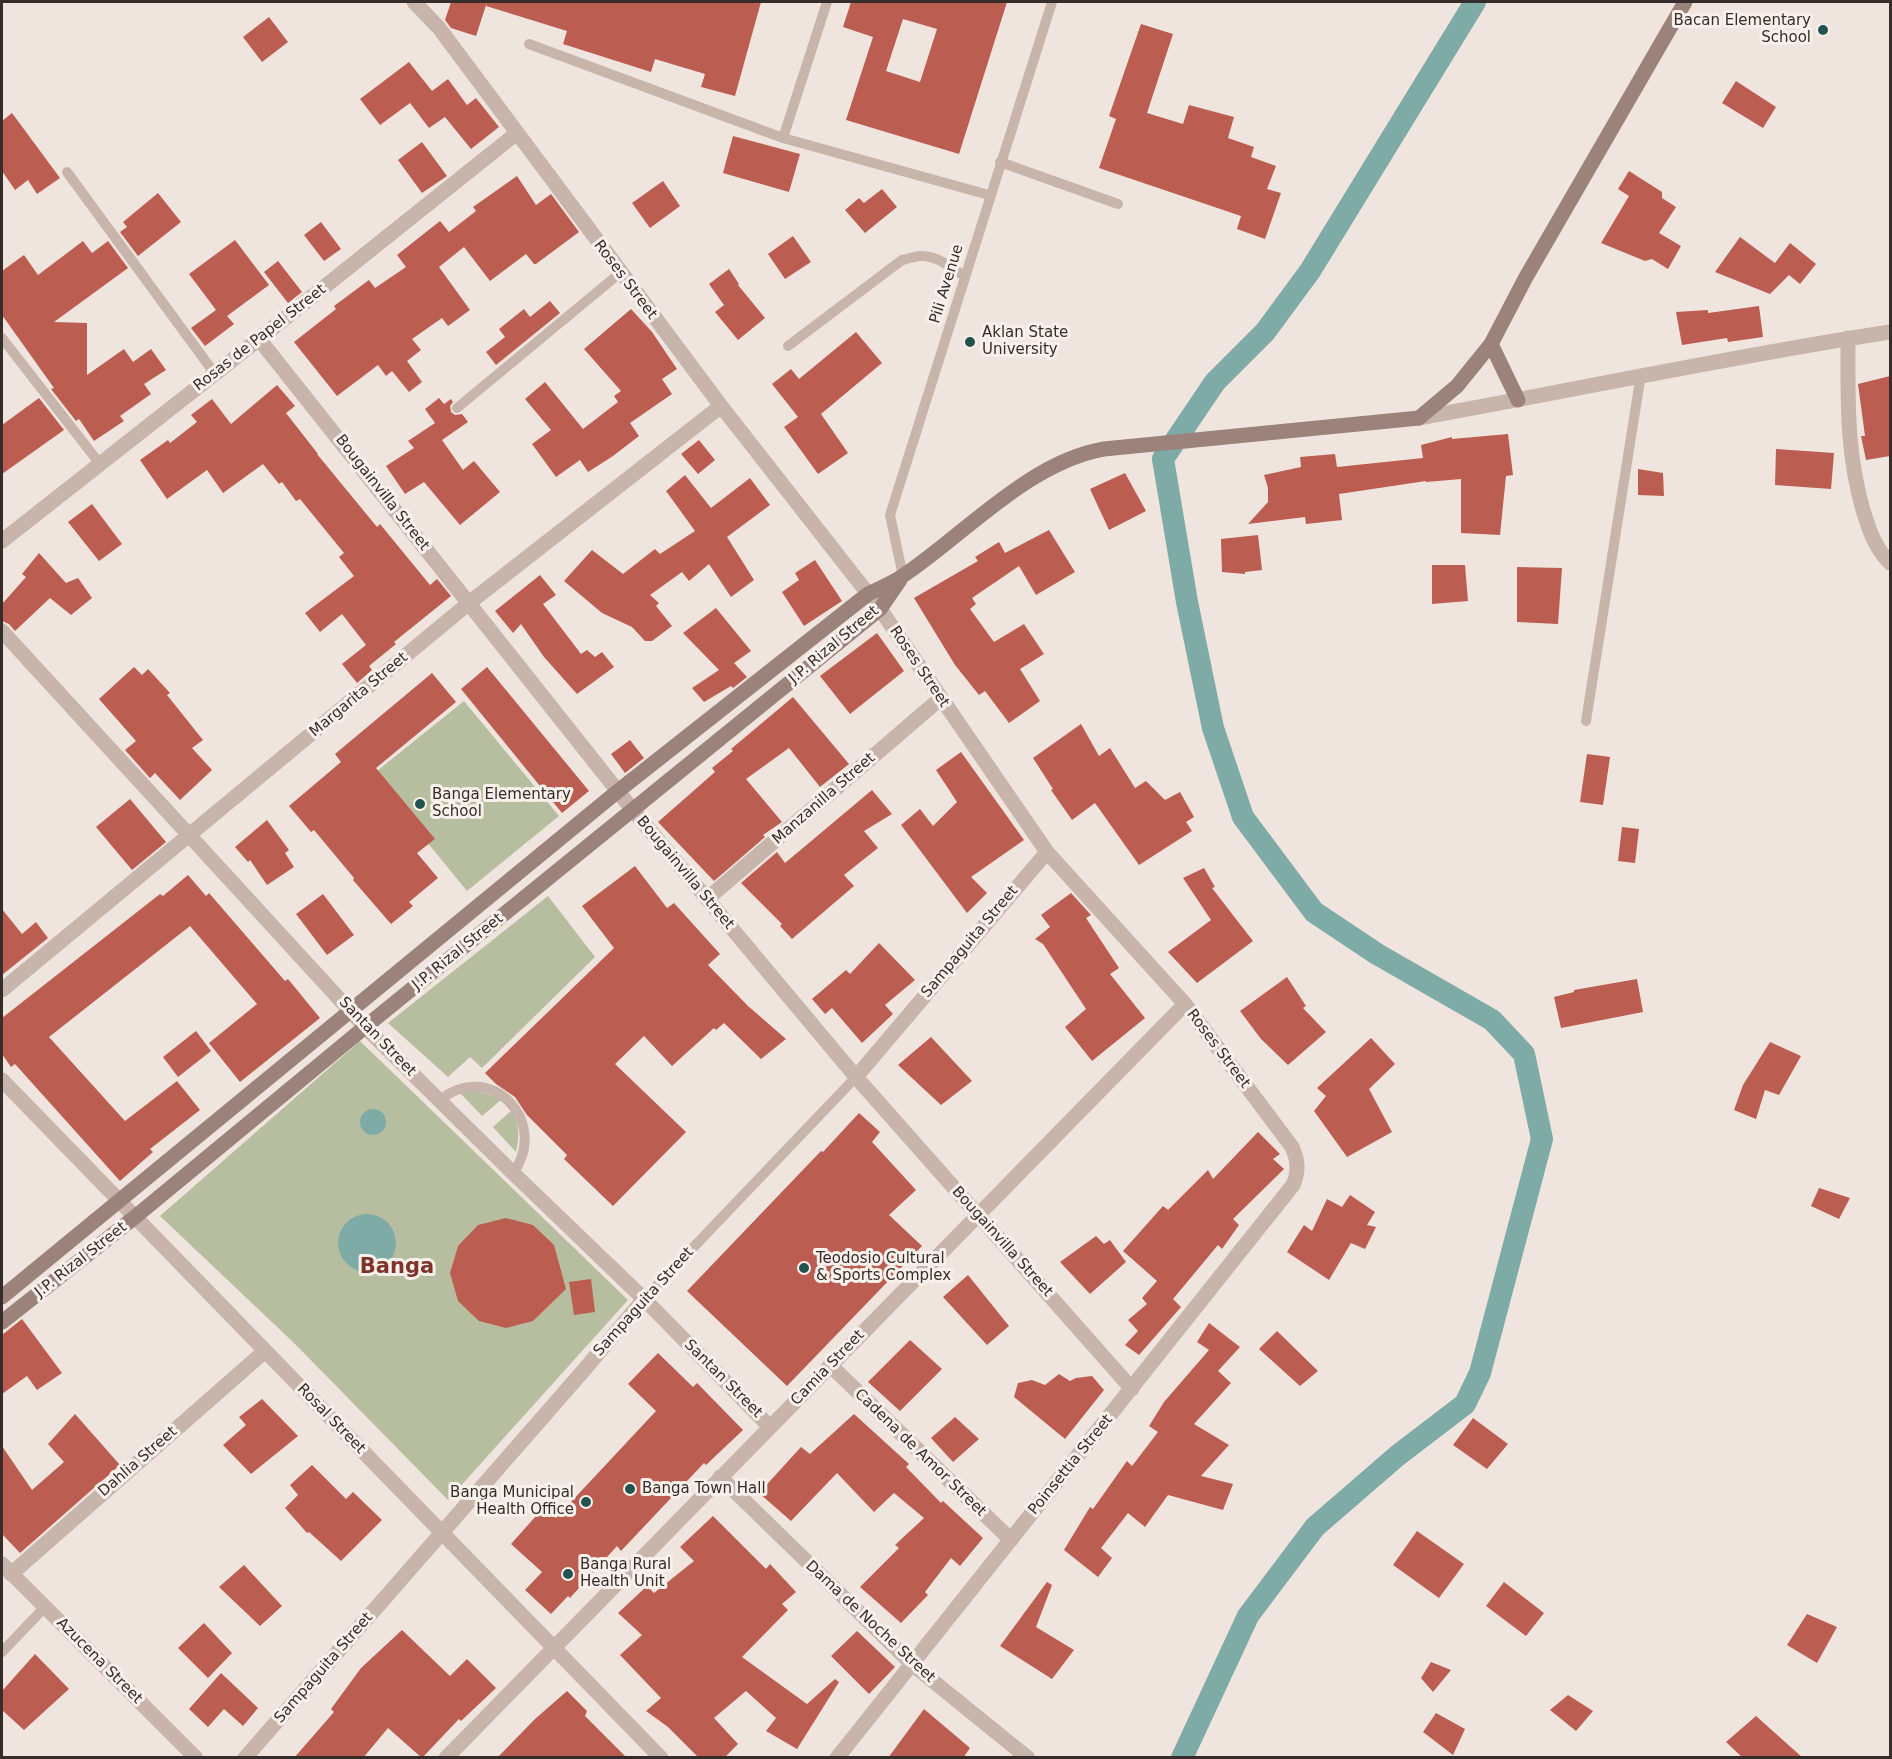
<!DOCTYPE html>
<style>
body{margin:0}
#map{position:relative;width:1892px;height:1759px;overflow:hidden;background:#f0e5de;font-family:"DejaVu Sans",sans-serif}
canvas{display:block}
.frame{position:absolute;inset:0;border:3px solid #362c29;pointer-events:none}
</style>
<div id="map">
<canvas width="1892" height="1759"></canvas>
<div class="frame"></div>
</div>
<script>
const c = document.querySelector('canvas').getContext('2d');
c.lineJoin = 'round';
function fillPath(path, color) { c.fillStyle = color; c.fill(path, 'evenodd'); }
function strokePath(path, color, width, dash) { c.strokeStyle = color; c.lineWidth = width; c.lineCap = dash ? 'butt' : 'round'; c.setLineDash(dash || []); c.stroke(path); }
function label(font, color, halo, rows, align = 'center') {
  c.font = font + ' "DejaVu Sans",sans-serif'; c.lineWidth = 6; c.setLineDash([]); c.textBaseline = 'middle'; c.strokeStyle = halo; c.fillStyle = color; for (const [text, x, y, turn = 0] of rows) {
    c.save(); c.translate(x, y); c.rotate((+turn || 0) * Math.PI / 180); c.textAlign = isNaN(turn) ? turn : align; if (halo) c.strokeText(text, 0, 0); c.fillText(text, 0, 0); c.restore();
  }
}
const green = new Path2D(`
 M 464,701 L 559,816 L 467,891 L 372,775 Z
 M 548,896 L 595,957 L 482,1068 L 470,1057 L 448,1077 L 388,1023 Z
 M 360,1041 L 628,1300 L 448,1500 L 294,1343 L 160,1216 Z
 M 475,1090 L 502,1099 L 482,1116 L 460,1093 Z
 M 512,1110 C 519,1125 520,1135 516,1152 L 493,1127 Z`);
const water = new Path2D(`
 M360 1122a13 13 0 1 1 26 0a13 13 0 1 1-26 0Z
 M338 1243a29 29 0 1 1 58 0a29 29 0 1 1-58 0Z`);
const canal = new Path2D(`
 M 1182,1758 L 1248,1616 L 1315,1527 L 1397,1456 L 1465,1404 L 1480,1373 L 1542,1139 L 1524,1054 L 1492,1020 L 1377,954 L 1314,912 L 1243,817 L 1213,728 L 1187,602 L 1163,459 L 1215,382 L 1265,332 L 1310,271 L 1475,2`);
const building = new Path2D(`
 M 451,2 L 487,2 L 476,36 L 451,28 L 445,20 Z
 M 487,2 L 761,2 L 735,96 L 701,87 L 705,74 L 655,59 L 651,72 L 563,44 L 567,31 L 486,6 Z
 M 851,2 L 1007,2 L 959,154 L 846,120 L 873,37 L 843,27 ZM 903,19 L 937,29 L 920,82 L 886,71 Z
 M 269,17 L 288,42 L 262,62 L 243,37 Z
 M 1141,24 L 1173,34 L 1147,113 L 1183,124 L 1189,105 L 1234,117 L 1228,138 L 1254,147 L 1251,157 L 1276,166 L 1267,189 L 1281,193 L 1265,239 L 1237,229 L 1241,216 L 1099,168 L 1116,119 L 1109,116 Z
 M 409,62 L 432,91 L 448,79 L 467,105 L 476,98 L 499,127 L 471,149 L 445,117 L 429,128 L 410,103 L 380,125 L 360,99 Z
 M 1736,81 L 1776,107 L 1763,128 L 1722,103 Z
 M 12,113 L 60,178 L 37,194 L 28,180 L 15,190 L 2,171 L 2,121 Z
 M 733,136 L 800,154 L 789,192 L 723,173 Z
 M 422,142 L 447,176 L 422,193 L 398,160 Z
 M 1629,171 L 1662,192 L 1662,198 L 1676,207 L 1659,233 L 1681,246 L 1668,269 L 1652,259 L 1645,261 L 1601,243 L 1629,196 L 1618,189 Z
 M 517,176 L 536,205 L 551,194 L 579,232 L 536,264 L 534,264 L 526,254 L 490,281 L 464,247 L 439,267 L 470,310 L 448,326 L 442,318 L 412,339 L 421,350 L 407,361 L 422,382 L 409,392 L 392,371 L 386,376 L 378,365 L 337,396 L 294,342 L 336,309 L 334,306 L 369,280 L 375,288 L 406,267 L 397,255 L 440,221 L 449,232 L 476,211 L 473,207 Z
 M 663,181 L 680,206 L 650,228 L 632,203 Z
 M 882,189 L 897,207 L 865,233 L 845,210 L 859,198 L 864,203 Z
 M 158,193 L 181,222 L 138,256 L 120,232 L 127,227 L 123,222 Z
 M 321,222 L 341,249 L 324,261 L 304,235 Z
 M 793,236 L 811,262 L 785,279 L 768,254 Z
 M 1740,237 L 1775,263 L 1790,243 L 1816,264 L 1800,284 L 1789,275 L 1770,294 L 1715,272 Z
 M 235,240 L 269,285 L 227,316 L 234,324 L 205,346 L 191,328 L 216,310 L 189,274 Z
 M 83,241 L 92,253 L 108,241 L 128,268 L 54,322 L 87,323 L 87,375 L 124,349 L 133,362 L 151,349 L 166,370 L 144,384 L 151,394 L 120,416 L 124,421 L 94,441 L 79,419 L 76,421 L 51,389 L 54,388 L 2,315 L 2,271 L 24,255 L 38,275 Z
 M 278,261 L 302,292 L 288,303 L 264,272 Z
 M 729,269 L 739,284 L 738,285 L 765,318 L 738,340 L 715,312 L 724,305 L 709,284 Z
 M 550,301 L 560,313 L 496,365 L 486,352 L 505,337 L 499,329 L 524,309 L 530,317 Z
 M 1759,306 L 1763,337 L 1728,342 L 1727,338 L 1682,345 L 1676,312 L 1708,310 L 1708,313 Z
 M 631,309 L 652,332 L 677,369 L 662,379 L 672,394 L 630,423 L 639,436 L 613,456 L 588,472 L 580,460 L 556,477 L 532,444 L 551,430 L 525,399 L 545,382 L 583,429 L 618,402 L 614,396 L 621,391 L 584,349 Z
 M 856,332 L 882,363 L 821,414 L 848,453 L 818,474 L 784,427 L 798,417 L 772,384 L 791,369 L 799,379 Z
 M 1890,376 L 1890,456 L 1866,460 L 1861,436 L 1865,436 L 1858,384 Z
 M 277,385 L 295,406 L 286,413 L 318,454 L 317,454 L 377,527 L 380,524 L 430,585 L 437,579 L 451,596 L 394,642 L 396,644 L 369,666 L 372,670 L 357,683 L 342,664 L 366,645 L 342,614 L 320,632 L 305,613 L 354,576 L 339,557 L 344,553 L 300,499 L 296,501 L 282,482 L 279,484 L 263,464 L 223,493 L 207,470 L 167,499 L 140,460 L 168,440 L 170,443 L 197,422 L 191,415 L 212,399 L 231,424 Z
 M 39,398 L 64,430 L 2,474 L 2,425 Z
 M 439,398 L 444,404 L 451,399 L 453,402 L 450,406 L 451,412 L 455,415 L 462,414 L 468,422 L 442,440 L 463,470 L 474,461 L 500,492 L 460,525 L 424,482 L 405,494 L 386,466 L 414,448 L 408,441 L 435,423 L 425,409 Z
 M 1508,434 L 1513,475 L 1506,476 L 1500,535 L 1461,533 L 1461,479 L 1426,482 L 1426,481 L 1339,494 L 1342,520 L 1306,524 L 1305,517 L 1248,524 L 1268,502 L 1268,488 L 1264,475 L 1301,467 L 1300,457 L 1335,454 L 1337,467 L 1423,458 L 1421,445 L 1452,437 L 1452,439 Z
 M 699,440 L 715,460 L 698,474 L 681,454 Z
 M 1776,449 L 1834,453 L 1831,489 L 1775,485 Z
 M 1638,469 L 1663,473 L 1664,496 L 1638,495 Z
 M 1125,473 L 1146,511 L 1109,530 L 1090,489 Z
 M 685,475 L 711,508 L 750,478 L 770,505 L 727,537 L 754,580 L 731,597 L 709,564 L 689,581 L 682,572 L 650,595 L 659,603 L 656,606 L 672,626 L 652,641 L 645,641 L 632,627 L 602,613 L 564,581 L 592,550 L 623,574 L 655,549 L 660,554 L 695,531 L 666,491 Z
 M 92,504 L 122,544 L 99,561 L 68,522 Z
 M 1049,530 L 1075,572 L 1036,595 L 1019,566 L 972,598 L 976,604 L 970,609 L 994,642 L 1024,624 L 1044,654 L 1020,669 L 1040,701 L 1009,723 L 985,691 L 979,695 L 955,665 L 914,598 L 978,561 L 975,557 L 999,542 L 1005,553 Z
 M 1258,535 L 1262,570 L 1245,572 L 1245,574 L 1222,572 L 1221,539 Z
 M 39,553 L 66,583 L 78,578 L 92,598 L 71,615 L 50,598 L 15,631 L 9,624 L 2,621 L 2,604 L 26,577 L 22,574 Z
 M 815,560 L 842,601 L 804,626 L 782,592 L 799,580 L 795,573 Z
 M 1432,565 L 1465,565 L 1468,601 L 1432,604 Z
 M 1517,567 L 1562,568 L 1558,624 L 1517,622 Z
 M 540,575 L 556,595 L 543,604 L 581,654 L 587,650 L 595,657 L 602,652 L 614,667 L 577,694 L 544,657 L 521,624 L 513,633 L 495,611 Z
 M 716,608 L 751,651 L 734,663 L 747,677 L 733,688 L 731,686 L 704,702 L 692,688 L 719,670 L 683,633 Z
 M 877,633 L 904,671 L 850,714 L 820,676 Z
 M 134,667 L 142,675 L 148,669 L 170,693 L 167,695 L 203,740 L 192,748 L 212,770 L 180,800 L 155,773 L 150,778 L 125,750 L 136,741 L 99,699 Z
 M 487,667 L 589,791 L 562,813 L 461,689 Z
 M 432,673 L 456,702 L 376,768 L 435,839 L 417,853 L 438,878 L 409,902 L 413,906 L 391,924 L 353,880 L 354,878 L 314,830 L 311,832 L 289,806 L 341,762 L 335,754 Z
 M 793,697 L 849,764 L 820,787 L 789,748 L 746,779 L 782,822 L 763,835 L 765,837 L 714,881 L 658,822 L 715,772 L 712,768 L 733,751 L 731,749 Z
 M 1081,724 L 1099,756 L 1110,748 L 1135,788 L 1146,781 L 1165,800 L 1180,792 L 1194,817 L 1186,822 L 1192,831 L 1139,865 L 1095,803 L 1072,820 L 1051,790 L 1053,789 L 1033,758 Z
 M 630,740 L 644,758 L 625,773 L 611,754 Z
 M 961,752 L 1024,840 L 971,877 L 987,893 L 967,913 L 901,825 L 920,809 L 933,826 L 957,802 L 936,770 Z
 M 1587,754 L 1610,757 L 1603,805 L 1580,802 Z
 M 872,790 L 892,814 L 864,831 L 878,848 L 844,875 L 854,886 L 792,939 L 780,926 L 782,924 L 741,883 L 777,852 L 785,863 Z
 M 130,799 L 166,842 L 132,870 L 96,827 Z
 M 267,820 L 289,850 L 285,853 L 294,867 L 267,885 L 250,860 L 248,862 L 235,847 Z
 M 1622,827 L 1639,829 L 1635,863 L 1618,861 Z
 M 635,866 L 667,908 L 674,903 L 720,954 L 708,965 L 748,1006 L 786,1039 L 761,1059 L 724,1023 L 716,1030 L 714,1028 L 672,1066 L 644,1036 L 615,1064 L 686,1132 L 613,1206 L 564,1159 L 567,1155 L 527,1115 L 515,1097 L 496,1084 L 485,1073 L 614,948 L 582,906 Z
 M 1204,868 L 1215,887 L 1212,888 L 1253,941 L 1197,983 L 1168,952 L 1211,920 L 1183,878 Z
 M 188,875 L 206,896 L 209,893 L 285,981 L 288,979 L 320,1018 L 240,1082 L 209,1043 L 257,1004 L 190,926 L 49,1037 L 125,1121 L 177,1081 L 200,1110 L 150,1149 L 153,1152 L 120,1181 L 15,1064 L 11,1067 L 2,1054 L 2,1018 L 160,894 L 163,896 Z
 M 1071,893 L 1091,915 L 1086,918 L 1119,968 L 1110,974 L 1145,1018 L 1092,1061 L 1065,1027 L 1086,1009 L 1043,944 L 1035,939 L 1050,927 L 1041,915 Z
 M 323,894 L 354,935 L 327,955 L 296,914 Z
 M 2,909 L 22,934 L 36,922 L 48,938 L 2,975 Z
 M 879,943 L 915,980 L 885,1005 L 893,1014 L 862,1043 L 832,1008 L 825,1014 L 812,999 L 846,970 L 850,974 Z
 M 1287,977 L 1306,1006 L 1303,1008 L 1326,1032 L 1288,1065 L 1261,1039 L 1240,1011 Z
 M 1637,979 L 1643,1012 L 1561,1028 L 1554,997 L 1574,992 L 1574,990 Z
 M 196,1031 L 211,1051 L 178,1077 L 163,1057 Z
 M 931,1037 L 972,1081 L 941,1105 L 898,1065 Z
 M 1371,1038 L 1395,1064 L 1369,1089 L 1392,1132 L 1347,1157 L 1314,1111 L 1326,1096 L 1317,1088 Z
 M 1770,1042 L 1801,1056 L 1779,1095 L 1765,1090 L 1756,1119 L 1734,1110 L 1743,1085 Z
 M 859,1113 L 880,1132 L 872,1142 L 916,1190 L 889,1215 L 922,1246 L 787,1386 L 687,1291 L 821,1151 L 823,1152 Z
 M 1258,1132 L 1280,1154 L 1273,1159 L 1284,1169 L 1233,1219 L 1239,1225 L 1222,1249 L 1218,1245 L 1173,1299 L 1181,1307 L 1139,1355 L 1125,1345 L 1138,1331 L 1128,1320 L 1147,1304 L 1142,1298 L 1157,1281 L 1123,1251 L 1163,1206 L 1168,1210 L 1208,1170 L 1213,1179 Z
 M 1819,1188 L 1850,1198 L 1839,1219 L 1811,1206 Z
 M 1350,1195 L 1375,1212 L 1367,1225 L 1376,1227 L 1365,1249 L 1351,1243 L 1329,1280 L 1287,1252 L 1304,1225 L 1312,1231 L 1327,1199 L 1342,1207 Z
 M 506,1218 L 533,1225 L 554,1245 L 566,1289 L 533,1321 L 506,1328 L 479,1321 L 458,1301 L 450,1273 L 458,1246 L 478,1225 Z
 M 1096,1236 L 1104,1244 L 1110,1240 L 1126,1262 L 1090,1294 L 1060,1262 Z
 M 968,1275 L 1009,1326 L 987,1345 L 943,1297 Z
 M 591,1279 L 595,1312 L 574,1315 L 569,1282 Z
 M 22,1319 L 62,1373 L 37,1390 L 27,1376 L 2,1394 L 2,1335 Z
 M 1209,1323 L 1240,1347 L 1218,1371 L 1231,1383 L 1194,1424 L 1229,1445 L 1201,1476 L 1233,1484 L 1223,1510 L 1168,1495 L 1145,1527 L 1128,1513 L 1101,1548 L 1112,1558 L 1098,1577 L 1064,1550 L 1090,1507 L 1093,1509 L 1127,1461 L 1132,1466 L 1158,1432 L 1149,1426 L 1164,1402 L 1209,1350 L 1197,1342 Z
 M 1277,1331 L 1318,1371 L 1300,1386 L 1259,1349 Z
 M 910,1340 L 942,1369 L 900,1411 L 868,1382 Z
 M 658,1353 L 693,1387 L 697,1383 L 743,1430 L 706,1465 L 704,1463 L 621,1551 L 617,1546 L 570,1598 L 568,1596 L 551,1614 L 525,1590 L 542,1572 L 511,1544 L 544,1507 L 556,1518 L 656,1411 L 628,1384 Z
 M 1059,1374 L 1070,1381 L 1076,1378 L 1092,1376 L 1104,1390 L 1065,1439 L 1014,1397 L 1018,1383 L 1032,1380 L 1045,1385 Z
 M 262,1399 L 298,1436 L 251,1474 L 223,1445 L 246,1425 L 239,1417 Z
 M 75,1414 L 120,1465 L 20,1553 L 2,1534 L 2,1446 L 32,1490 L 64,1462 L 48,1444 Z
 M 854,1414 L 909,1464 L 906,1467 L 941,1503 L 943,1501 L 983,1538 L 960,1566 L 951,1558 L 925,1592 L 928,1595 L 901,1623 L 860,1587 L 899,1548 L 895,1545 L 924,1518 L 894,1493 L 874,1512 L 837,1473 L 791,1521 L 759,1493 L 801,1447 L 810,1454 Z
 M 955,1417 L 979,1439 L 953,1462 L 931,1438 Z
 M 1473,1418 L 1508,1444 L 1487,1469 L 1453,1445 Z
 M 312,1465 L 346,1499 L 353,1492 L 382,1520 L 341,1561 L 309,1532 L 307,1533 L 285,1508 L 298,1495 L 290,1485 Z
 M 713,1516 L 766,1569 L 770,1564 L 796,1592 L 782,1604 L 788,1610 L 742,1657 L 807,1704 L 835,1679 L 839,1682 L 797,1749 L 766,1731 L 776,1718 L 746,1691 L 714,1718 L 738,1744 L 724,1758 L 699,1758 L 668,1727 L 646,1711 L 661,1698 L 620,1655 L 642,1635 L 618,1613 L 647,1586 L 654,1593 L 694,1561 L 680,1547 Z
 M 1417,1531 L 1464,1564 L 1439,1598 L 1393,1565 Z
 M 244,1565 L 282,1606 L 260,1626 L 219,1587 Z
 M 1047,1582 L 1052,1585 L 1036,1627 L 1074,1650 L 1052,1679 L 1000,1646 Z
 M 1504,1582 L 1544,1613 L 1526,1636 L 1486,1606 Z
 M 1807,1614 L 1837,1627 L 1817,1663 L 1787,1645 Z
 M 204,1623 L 232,1653 L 208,1678 L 178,1648 Z
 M 402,1630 L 450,1676 L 467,1659 L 496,1688 L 461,1721 L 459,1719 L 422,1758 L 388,1728 L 363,1758 L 294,1758 L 334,1712 L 331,1709 L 361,1668 Z
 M 857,1631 L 895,1667 L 869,1694 L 831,1656 Z
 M 35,1654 L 69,1689 L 24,1730 L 2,1710 L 2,1691 Z
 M 1431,1662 L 1451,1670 L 1433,1692 L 1421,1678 Z
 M 221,1673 L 258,1708 L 243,1726 L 224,1709 L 208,1727 L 189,1709 Z
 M 567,1691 L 587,1711 L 585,1716 L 627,1758 L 497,1758 L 535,1719 Z
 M 1568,1695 L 1593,1711 L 1576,1731 L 1550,1710 Z
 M 924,1709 L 970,1748 L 963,1758 L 888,1758 Z
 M 1436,1713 L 1465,1729 L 1453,1755 L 1423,1732 Z
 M 1756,1716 L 1803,1758 L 1743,1758 L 1726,1742 Z`);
const lane = new Path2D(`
 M 529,44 L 783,138 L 989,195
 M 783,138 L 827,2
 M 1000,162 L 1118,204
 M 67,172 L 215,374
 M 2,338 L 100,464
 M 788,346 L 902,260 C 908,259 915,256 921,256 C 938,256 953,268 965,277
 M 457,408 L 620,273
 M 903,576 L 890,515 L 1052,2
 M 1586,721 L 1641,374
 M 440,1100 C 489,1059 551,1121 513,1173
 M 644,1299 L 856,1077
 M 2,1652 L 45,1607`);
const street = new Path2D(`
 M 414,2 L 439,28 L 721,406 L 880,609 L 1047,852 L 1185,1004 L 1292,1147 C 1298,1160 1299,1171 1293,1185 L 837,1758
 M 1848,338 C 1848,399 1846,451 1863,510 C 1869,530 1875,548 1890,563
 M 259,339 L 632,809 L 856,1077 L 1132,1389
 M 1419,418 C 1576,390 1732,356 1890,332
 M 2,541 L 259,339 L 517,133
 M 2,631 L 365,1027 L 513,1173 L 644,1299 L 770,1427
 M 707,899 L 941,698
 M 2,990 L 469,603 L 721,406
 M 856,1077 L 1047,852
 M 2,1080 L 661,1758
 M 830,1365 L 1011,1540
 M 720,1477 L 912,1664 L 1028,1758
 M 2,1564 L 196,1758
 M 11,1574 L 265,1351
 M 245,1758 L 584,1370 L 644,1299
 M 446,1758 L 1185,1004`);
const secondary = new Path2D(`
 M 1491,344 L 1518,400
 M 2,1297 L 618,791 L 868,594 C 880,588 893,583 904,575 C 965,534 1029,462 1104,449 L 1419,418 L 1457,386 L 1491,344 L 1526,277 L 1685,2
 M 2,1322 L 135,1217 L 365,1027 L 880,609 L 900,580`);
const markers = [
 [1823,30,6,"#235350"],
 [970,342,6,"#235350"],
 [420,804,6,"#235350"],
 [804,1268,6,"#235350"],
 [630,1489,6,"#235350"],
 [586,1502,6,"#235350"],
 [568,1574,6,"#235350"]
];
const poiNames = [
 ["Bacan Elementary",1811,21,"right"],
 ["School",1811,38,"right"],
 ["Aklan State",982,333],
 ["University",982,350],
 ["Banga Elementary",432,795],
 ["School",432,812],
 ["Teodosio Cultural",816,1259],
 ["& Sports Complex",816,1276],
 ["Banga Town Hall",642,1489],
 ["Banga Municipal",574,1493,"right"],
 ["Health Office",574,1510,"right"],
 ["Banga Rural",580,1565],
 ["Health Unit",580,1582]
];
const streetNames = [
 ["Roses Street",625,280,53],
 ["Pili Avenue",947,284,-73],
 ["Rosas de Papel Street",260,338,-38],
 ["Bougainvilla Street",382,493,52],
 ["J.P. Rizal Street",834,645,-40],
 ["Roses Street",919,667,56],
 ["Margarita Street",359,695,-40],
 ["Manzanilla Street",824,799,-41],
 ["Bougainvilla Street",685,873,50],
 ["Sampaguita Street",970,942,-50],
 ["J.P. Rizal Street",458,952,-39],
 ["Santan Street",377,1037,46],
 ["Roses Street",1218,1049,53],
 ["Bougainvilla Street",1002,1242,48],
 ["J.P. Rizal Street",81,1260,-38],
 ["Sampaguita Street",644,1302,-48],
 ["Camia Street",828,1368,-46],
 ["Santan Street",723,1379,45],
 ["Rosal Street",331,1419,46],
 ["Cadena de Amor Street",920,1453,44],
 ["Dahlia Street",138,1462,-41],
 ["Poinsettia Street",1071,1465,-51],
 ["Dama de Noche Street",870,1622,43],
 ["Azucena Street",99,1661,45],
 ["Sampaguita Street",324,1668,-49]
];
const districtNames = [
 ["Banga",397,1268]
];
fillPath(green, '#b7be9f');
fillPath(water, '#7faba7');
strokePath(canal, '#7faba7', 22);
fillPath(building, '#bb5d51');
strokePath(lane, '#c7b4ab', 10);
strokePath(street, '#c7b4ab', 15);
strokePath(secondary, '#9b837c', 15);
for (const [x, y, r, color] of markers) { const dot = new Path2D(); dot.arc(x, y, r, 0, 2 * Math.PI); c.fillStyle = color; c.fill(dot); strokePath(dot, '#f8f0ea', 2); }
label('15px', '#362c29', '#f8f0ea', poiNames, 'left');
label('15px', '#362c29', '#f8f0ea', streetNames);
label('bold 21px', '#7d332a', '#f8f0ea', districtNames);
</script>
